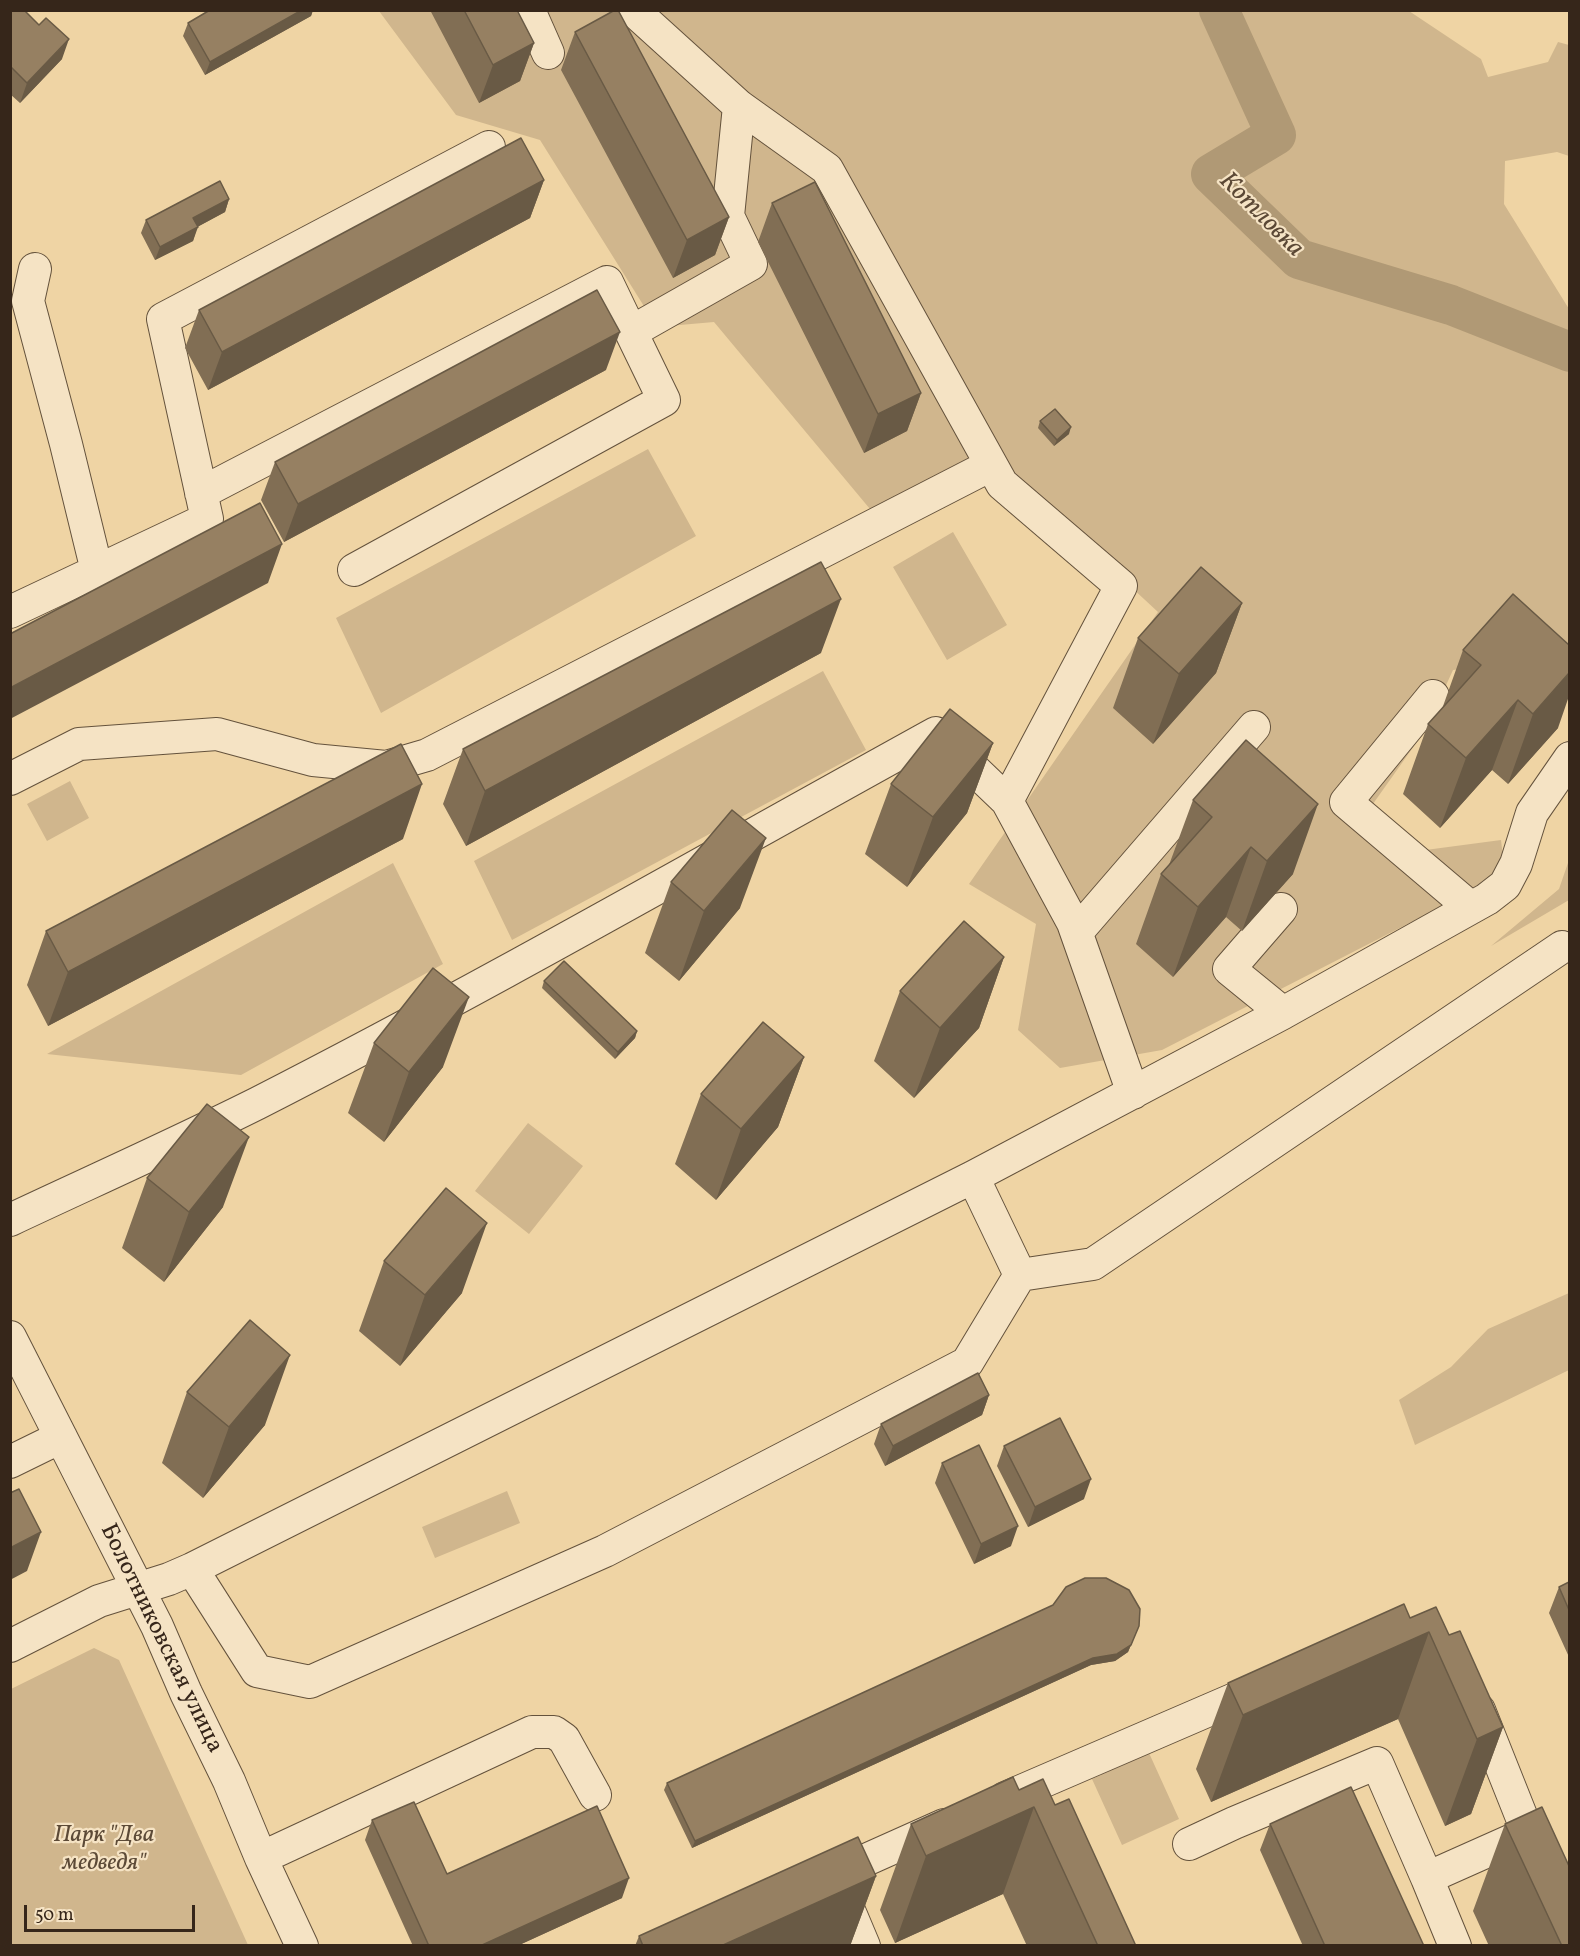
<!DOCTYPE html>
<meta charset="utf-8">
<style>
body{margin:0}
#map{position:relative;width:1580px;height:1956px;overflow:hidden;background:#efd4a4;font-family:Vollkorn,serif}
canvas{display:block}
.frame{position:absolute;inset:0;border:12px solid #36261a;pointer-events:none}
.scale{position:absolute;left:24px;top:1905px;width:171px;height:27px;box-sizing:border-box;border:3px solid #36261a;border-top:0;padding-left:8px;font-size:18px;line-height:21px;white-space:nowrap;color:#36261a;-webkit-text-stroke:4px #f5e3c4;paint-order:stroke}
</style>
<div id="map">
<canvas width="1580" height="1956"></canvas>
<div class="frame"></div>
<div class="scale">50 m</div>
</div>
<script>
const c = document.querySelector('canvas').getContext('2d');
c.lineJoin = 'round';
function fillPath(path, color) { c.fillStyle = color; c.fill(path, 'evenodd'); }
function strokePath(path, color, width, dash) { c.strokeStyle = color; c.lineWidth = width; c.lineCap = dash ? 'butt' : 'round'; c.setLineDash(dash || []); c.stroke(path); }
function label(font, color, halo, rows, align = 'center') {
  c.font = font + ' Vollkorn,serif'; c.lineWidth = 4.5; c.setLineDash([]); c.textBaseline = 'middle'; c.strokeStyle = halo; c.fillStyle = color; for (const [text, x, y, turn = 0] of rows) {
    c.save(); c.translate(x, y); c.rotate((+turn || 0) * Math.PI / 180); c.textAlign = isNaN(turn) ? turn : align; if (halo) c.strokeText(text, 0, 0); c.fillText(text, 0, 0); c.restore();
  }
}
const green = new Path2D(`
 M 379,11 L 1409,11 L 1481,59 L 1488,77 L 1548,62 L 1558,42 L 1569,45 L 1569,156 L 1557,152 L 1505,161 L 1504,204 L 1569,309 L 1569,663 L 1544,660 L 1453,670 L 1426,729 L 1363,818 L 1418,851 L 1501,840 L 1505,874 L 1162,1050 L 1060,1068 L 1018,1030 L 1036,924 L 969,884 L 1158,612 L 1008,473 L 885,527 L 714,322 L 657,327 L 540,140 L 456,115 Z
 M 648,449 L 696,536 L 381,713 L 336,618 Z
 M 953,532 L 1007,625 L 947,660 L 893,567 Z
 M 823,671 L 866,750 L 512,940 L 474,861 Z
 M 70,781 L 89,818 L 47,841 L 27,804 Z
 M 1569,860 L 1569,900 L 1491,946 L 1559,889 Z
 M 393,863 L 443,964 L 241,1075 L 47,1054 Z
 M 528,1123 L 583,1166 L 529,1234 L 475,1191 Z
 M 1569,1293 L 1569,1370 L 1415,1445 L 1399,1400 L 1451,1367 L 1488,1329 Z
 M 507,1491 L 520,1523 L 435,1558 L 422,1527 Z
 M 94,1648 L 119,1660 L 248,1945 L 11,1945 L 11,1689 Z
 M 1149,1753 L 1179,1819 L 1122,1845 L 1092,1779 Z`);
const river = new Path2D(`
 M 1219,10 L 1276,135 L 1211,174 L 1299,259 L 1451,305 L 1570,352`);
const minor = new Path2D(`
 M 529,10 L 548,53
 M 633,10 L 739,106 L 827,169 L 1002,484 L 1121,586 L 1007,801 L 1073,923 L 1133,1093
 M 35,269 L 28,301 L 66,444 L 97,571
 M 201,493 L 607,282 L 631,332 L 751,264 L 728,216 L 739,106
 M 354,570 L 664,400 L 631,332
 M 10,612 L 207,519 L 163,319 L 489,147
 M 1433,696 L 1346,802 L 1471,908
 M 10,779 L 79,744 L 217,734 L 313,760 L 386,767 L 427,755 L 991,465
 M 1281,909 L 1229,969 L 1283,1013
 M 1077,932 L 1254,727
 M 10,1220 C 93,1181 176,1144 258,1103 C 487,986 711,857 936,733 L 1007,801
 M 1020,1275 L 1093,1264 L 1562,947
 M 10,1337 L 157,1626 L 186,1693 L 229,1781 L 261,1858 L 302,1946
 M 10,1462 L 61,1437
 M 192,1569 L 257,1671 L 310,1682 L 605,1551 L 967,1363 L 1020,1275 L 973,1177
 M 10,1646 L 99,1601 L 169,1579 L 192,1569 L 973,1177 L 1283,1013 L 1487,899 L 1505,885 L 1516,864 L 1532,813 L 1570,758
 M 1005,1798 L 1260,1688
 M 1189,1844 L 1234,1823 L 1377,1763 L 1427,1878
 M 261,1858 L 532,1732 L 554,1732 L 564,1739 L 595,1795
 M 830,1876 L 944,1825
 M 840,1889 L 864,1946
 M 1455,1946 L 1427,1878 L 1528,1833 L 1479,1710`);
const wall = new Path2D(`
 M 10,10 L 39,25 L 62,59 L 20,103 L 10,94 Z
 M 210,10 L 313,10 L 311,16 L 205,75 L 183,36 L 188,23 Z
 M 430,10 L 517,10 L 534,43 L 520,81 L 479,103 Z
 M 575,32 L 729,217 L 715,255 L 673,278 L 561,70 Z
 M 544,180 L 530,218 L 208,390 L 185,348 L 199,310 Z
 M 229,199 L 225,212 L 197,227 L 193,241 L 155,260 L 141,233 L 146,220 Z
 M 772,203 L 921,393 L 907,431 L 864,453 L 758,242 Z
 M 606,370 L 284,542 L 261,500 L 275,462 Z
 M 1040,421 L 1069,434 L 1054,446 L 1038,428 Z
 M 1242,603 L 1216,673 L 1153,744 L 1113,708 L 1138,638 Z
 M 1463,650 L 1558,728 L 1508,784 L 1492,770 L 1440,828 L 1403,794 L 1428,724 L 1442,709 Z
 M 821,653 L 466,846 L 443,804 L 463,749 Z
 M 993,743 L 967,813 L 907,887 L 865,854 L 891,784 Z
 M 1193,800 L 1293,874 L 1242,931 L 1226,917 L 1173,977 L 1136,944 L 1161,874 L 1169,865 Z
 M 403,839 L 48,1026 L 27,985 L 46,931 Z
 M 671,882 L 740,908 L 679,981 L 645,953 Z
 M 1004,957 L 979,1028 L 914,1098 L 874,1061 L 900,991 Z
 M 544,981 L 637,1031 L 635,1038 L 615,1059 L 542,988 Z
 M 374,1043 L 443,1067 L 384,1142 L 348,1113 Z
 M 804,1057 L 778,1127 L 716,1200 L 675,1164 L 701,1094 Z
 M 147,1178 L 223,1207 L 164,1282 L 122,1248 Z
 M 384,1261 L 462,1293 L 400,1366 L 359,1331 Z
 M 187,1392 L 265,1425 L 203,1498 L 162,1463 Z
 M 989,1395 L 982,1415 L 885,1466 L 874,1444 L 881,1424 Z
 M 1004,1446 L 1084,1499 L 1028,1527 L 997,1466 Z
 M 942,1463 L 1011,1546 L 974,1564 L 935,1483 Z
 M 1569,1582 L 1569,1657 L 1549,1613 L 1559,1587 Z
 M 1410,1618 L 1449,1635 L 1503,1727 L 1471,1814 L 1445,1826 L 1398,1719 L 1211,1802 L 1196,1769 L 1228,1683 Z
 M 1139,1626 L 1128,1652 L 1115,1661 L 1091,1665 L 692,1848 L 664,1790 L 667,1783 Z
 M 1019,1790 L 1055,1805 L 1136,1946 L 1027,1946 L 1003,1894 L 895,1943 L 880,1910 L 911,1824 Z
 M 372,1820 L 447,1874 L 622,1898 L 517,1946 L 413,1946 L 365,1840 Z
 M 1270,1824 L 1424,1946 L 1303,1946 L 1260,1850 Z
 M 1505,1824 L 1569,1946 L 1489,1946 L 1473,1911 Z
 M 876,1876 L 850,1946 L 635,1946 L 639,1936 Z`);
const shadedWall = new Path2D(`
 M 302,10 L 313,10 L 311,16 L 205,75 L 210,62 Z
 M 69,39 L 62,59 L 20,103 L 27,83 Z
 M 534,43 L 520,81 L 479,103 L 493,65 Z
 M 544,180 L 530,218 L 208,390 L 222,352 Z
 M 229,199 L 225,212 L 188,232 L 193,218 Z
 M 729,217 L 715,255 L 673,278 L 687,240 Z
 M 198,227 L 193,241 L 155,260 L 160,247 Z
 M 620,332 L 606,370 L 284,542 L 298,504 Z
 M 921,393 L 907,431 L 864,453 L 878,414 Z
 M 1071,427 L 1069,434 L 1054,446 L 1057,440 Z
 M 282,544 L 268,583 L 10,719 L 10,688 Z
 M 841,599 L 821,653 L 466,846 L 485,791 Z
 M 1242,603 L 1216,673 L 1153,744 L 1179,674 Z
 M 1569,673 L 1569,696 L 1558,728 L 1508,784 L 1533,714 Z
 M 1518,700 L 1492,770 L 1440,828 L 1466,758 Z
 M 993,743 L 967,813 L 907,887 L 933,817 Z
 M 422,784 L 403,839 L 48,1026 L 68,972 Z
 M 1318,804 L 1293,874 L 1242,931 L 1267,861 Z
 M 766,838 L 740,908 L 679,981 L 704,911 Z
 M 1251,847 L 1226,917 L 1173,977 L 1198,907 Z
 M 1004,957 L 979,1028 L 914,1098 L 940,1028 Z
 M 469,997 L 443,1067 L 384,1142 L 409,1072 Z
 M 637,1031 L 635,1038 L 615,1059 L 618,1052 Z
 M 804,1057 L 778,1127 L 716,1200 L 741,1129 Z
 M 249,1137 L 223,1207 L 164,1282 L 189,1212 Z
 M 487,1223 L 462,1293 L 400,1366 L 425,1295 Z
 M 290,1355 L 265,1425 L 203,1498 L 229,1427 Z
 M 989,1395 L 982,1415 L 885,1466 L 893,1446 Z
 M 1091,1479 L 1084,1499 L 1028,1527 L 1035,1507 Z
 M 1018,1526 L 1011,1546 L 974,1564 L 981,1544 Z
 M 41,1532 L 27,1571 L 10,1580 L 10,1548 Z
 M 1139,1626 L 1128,1652 L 1115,1661 L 1091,1665 L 692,1848 L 695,1841 Z
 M 1429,1632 L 1398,1719 L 1211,1802 L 1243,1715 Z
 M 1503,1727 L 1471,1814 L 1445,1826 L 1477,1739 Z
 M 1034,1807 L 1003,1894 L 895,1943 L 926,1856 Z
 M 876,1876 L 850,1946 L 721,1946 Z
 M 629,1878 L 622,1898 L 517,1946 L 480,1946 Z`);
const building = new Path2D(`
 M 10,10 L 24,10 L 39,25 L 46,18 L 69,39 L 27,83 L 10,66 Z
 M 210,10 L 302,10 L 210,62 L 188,23 Z
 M 464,10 L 517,10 L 534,43 L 493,65 Z
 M 615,10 L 618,10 L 729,217 L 687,240 L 575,32 Z
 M 521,138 L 544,180 L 222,352 L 199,310 Z
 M 220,181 L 229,199 L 193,218 L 198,227 L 160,247 L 146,220 Z
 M 815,182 L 921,393 L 878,414 L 772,203 Z
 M 597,290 L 620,332 L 298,504 L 275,462 Z
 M 1055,409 L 1071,427 L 1057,440 L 1040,421 Z
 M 260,503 L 282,544 L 10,688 L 10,634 Z
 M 821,562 L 841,599 L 485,791 L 463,749 Z
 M 1201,567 L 1242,603 L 1179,674 L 1138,638 Z
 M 1513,594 L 1569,645 L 1569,673 L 1533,714 L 1518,700 L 1466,758 L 1428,724 L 1481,665 L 1463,650 Z
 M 950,709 L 993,743 L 933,817 L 891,784 Z
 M 1246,740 L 1318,804 L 1267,861 L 1251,847 L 1198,907 L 1161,874 L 1212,817 L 1193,800 Z
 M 401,744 L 422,784 L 68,972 L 46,931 Z
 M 732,810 L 766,838 L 704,911 L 671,882 Z
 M 964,921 L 1004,957 L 940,1028 L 900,991 Z
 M 564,961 L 637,1031 L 618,1052 L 544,981 Z
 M 433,968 L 469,997 L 409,1072 L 374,1043 Z
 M 763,1022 L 804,1057 L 741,1129 L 701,1094 Z
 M 207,1104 L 249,1137 L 189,1212 L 147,1178 Z
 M 446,1188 L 487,1223 L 425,1295 L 384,1261 Z
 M 250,1320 L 290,1355 L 229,1427 L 187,1392 Z
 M 978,1373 L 989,1395 L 893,1446 L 881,1424 Z
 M 1060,1418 L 1091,1479 L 1035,1507 L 1004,1446 Z
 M 979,1445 L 1018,1526 L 981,1544 L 942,1463 Z
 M 19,1489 L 41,1532 L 10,1548 L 10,1493 Z
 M 1085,1578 L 1106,1578 L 1129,1590 L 1140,1609 L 1139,1626 L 1131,1645 L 1117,1654 L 1093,1658 L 695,1841 L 667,1783 L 1053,1605 L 1066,1587 Z
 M 1569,1582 L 1569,1610 L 1559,1587 Z
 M 1404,1604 L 1410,1618 L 1436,1607 L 1449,1635 L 1460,1631 L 1503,1727 L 1477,1739 L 1429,1632 L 1243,1715 L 1228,1683 Z
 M 1013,1777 L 1019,1790 L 1043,1779 L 1055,1805 L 1069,1799 L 1136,1946 L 1098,1946 L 1034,1807 L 926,1856 L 911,1824 Z
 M 1351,1787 L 1424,1946 L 1325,1946 L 1270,1824 Z
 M 414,1802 L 447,1874 L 597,1806 L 629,1878 L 480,1946 L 429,1946 L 372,1820 Z
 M 1542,1807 L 1569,1866 L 1569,1946 L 1562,1946 L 1505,1824 Z
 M 858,1837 L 876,1876 L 721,1946 L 643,1946 L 639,1936 Z`);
const streetNames = [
 ["Болотниковская улица",160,1639,64]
];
const parkNames = [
 ["Парк \"Два",104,1837],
 ["медведя\"",104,1865]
];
const waterNames = [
 ["Котловка",1260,216,45]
];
fillPath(green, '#d0b68d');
strokePath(river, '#b09975', 40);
strokePath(minor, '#64523c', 34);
strokePath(minor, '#f5e3c4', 32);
fillPath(wall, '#816e54');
fillPath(shadedWall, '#695a45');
fillPath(building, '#968062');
strokePath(building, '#695a45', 1.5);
label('24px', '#36261a', '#f5e3c4', streetNames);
label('italic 24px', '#5c4a37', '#f5e3c4', parkNames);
label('italic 26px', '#5b4835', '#f5e3c4', waterNames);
</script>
